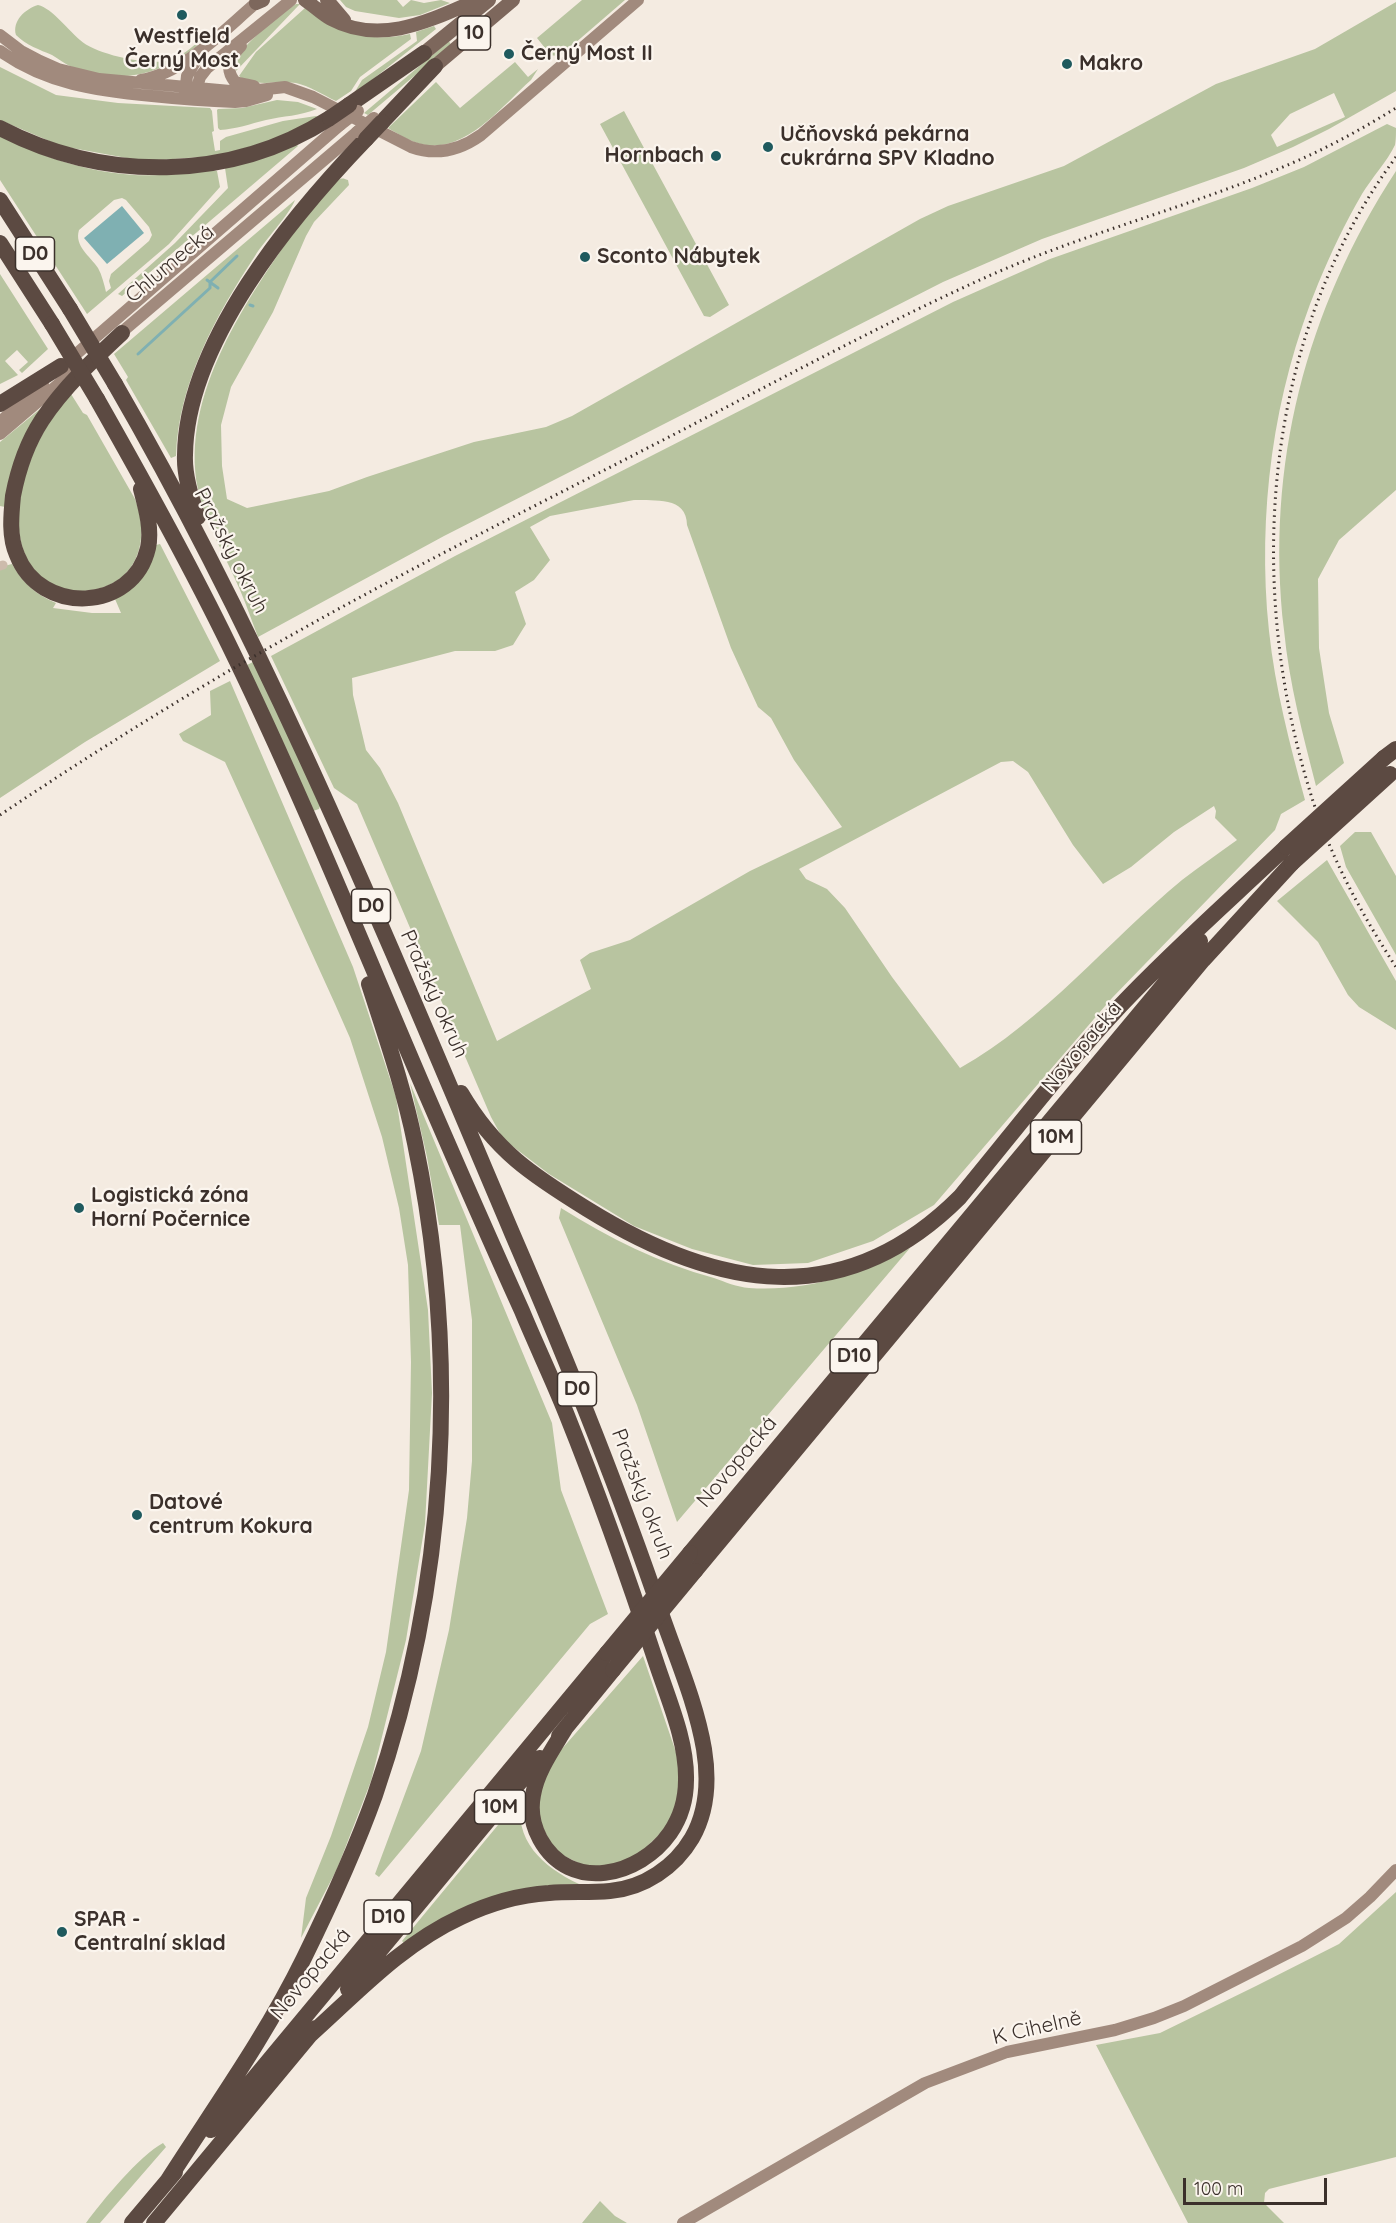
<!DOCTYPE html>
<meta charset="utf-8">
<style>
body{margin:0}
#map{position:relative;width:1396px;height:2223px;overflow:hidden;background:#f4ebe1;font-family:Quicksand,sans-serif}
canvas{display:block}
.scale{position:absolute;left:1183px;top:2178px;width:144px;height:27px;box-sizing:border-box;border:3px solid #3b302b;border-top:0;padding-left:8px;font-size:18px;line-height:21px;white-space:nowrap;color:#3b302b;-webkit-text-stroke:4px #fbf5ee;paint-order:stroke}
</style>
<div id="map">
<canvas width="1396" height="2223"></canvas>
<div class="scale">100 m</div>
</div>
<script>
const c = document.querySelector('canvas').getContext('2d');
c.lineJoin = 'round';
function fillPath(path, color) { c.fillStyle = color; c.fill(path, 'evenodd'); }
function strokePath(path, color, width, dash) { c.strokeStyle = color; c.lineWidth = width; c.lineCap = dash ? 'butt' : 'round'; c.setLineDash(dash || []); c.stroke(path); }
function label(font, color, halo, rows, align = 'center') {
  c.font = font + ' Quicksand,sans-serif'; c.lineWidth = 4.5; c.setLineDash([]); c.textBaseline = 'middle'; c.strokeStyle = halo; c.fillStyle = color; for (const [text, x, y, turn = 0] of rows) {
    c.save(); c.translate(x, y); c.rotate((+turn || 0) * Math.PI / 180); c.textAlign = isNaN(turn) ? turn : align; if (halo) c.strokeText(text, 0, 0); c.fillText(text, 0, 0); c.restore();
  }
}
const green = new Path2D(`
 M 340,0 L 397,0 L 403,7 L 411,0 L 424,3 L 441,0 L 450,3 L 420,15 L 399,18 L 355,11 L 346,7 Z
 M 582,0 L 625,0 L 560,56 L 547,55 L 549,53 L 537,38 Z
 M 1396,2 L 1396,91 L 1329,129 L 1293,147 L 1244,168 L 1042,239 L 943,282 L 444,536 L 258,637 C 252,622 247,606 240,590 C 226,557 206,525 198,489 C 179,395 249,296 300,223 C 306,214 330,182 340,179 C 344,178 344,179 348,180 L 349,185 L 314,222 L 306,236 L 273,312 L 231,387 L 221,425 L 222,466 L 227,499 L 247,508 L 329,491 L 367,477 L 474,442 L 546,427 L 572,416 L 920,219 L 948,206 L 1064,166 L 1216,84 L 1315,49 ZM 1334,93 L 1345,117 L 1277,147 L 1271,135 L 1290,114 Z
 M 296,4 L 300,4 L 236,71 C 235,66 235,62 238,57 C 243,45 284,10 296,4 Z
 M 38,5 C 52,8 70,32 80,40 C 95,54 145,65 165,61 C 178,59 187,51 197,43 L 198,45 C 159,76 120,85 72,67 C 65,64 59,59 52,55 C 40,50 26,45 16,35 C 12,21 25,9 38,5 Z
 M 305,8 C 346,30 363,44 410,34 L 411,39 L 360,77 L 351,91 L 336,101 C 323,95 310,86 296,83 C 278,80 253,88 239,76 L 256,52 Z
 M 434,26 L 436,29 L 353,95 L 362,80 L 417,41 L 416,32 Z
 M 449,41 L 451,45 L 368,115 L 364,113 Z
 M 515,62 L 528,77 L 538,69 L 531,80 C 503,105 468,151 426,145 C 412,143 400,135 388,128 L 436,82 L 460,108 Z
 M 0,67 L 56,95 L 118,103 L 210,108 L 212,111 L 214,131 L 212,132 L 215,151 L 220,150 L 220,141 L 226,137 L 283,121 L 316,116 L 319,118 L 271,141 L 216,156 L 143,161 L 61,146 L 0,120 Z
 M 277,100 L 298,102 L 317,109 C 300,116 283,116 266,120 C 250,124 236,129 220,130 L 218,128 L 217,110 L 218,109 L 242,108 Z
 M 624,111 L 729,305 L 710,317 L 704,316 L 600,124 Z
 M 1387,124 L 1396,128 C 1396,133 1396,141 1395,145 C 1388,160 1371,179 1362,194 C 1345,223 1331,253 1318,284 C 1273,393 1257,514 1269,631 C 1275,688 1290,745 1305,800 L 1281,814 L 1275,830 L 1112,998 L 934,1205 L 873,1241 L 808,1263 L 753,1265 L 692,1249 L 634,1226 L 549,1174 L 503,1139 L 491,1117 L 357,804 L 334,788 L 271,656 L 455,556 L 953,302 L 1050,259 L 1252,188 L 1304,167 ZM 634,500 C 654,501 687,496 687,525 L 731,648 L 758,707 L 771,718 L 794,760 L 842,827 L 750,871 L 630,940 L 590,953 L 580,960 L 591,989 L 497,1041 L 398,803 L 380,768 L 366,750 L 353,695 L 352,678 L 455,651 L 495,651 L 513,645 L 526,624 L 515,592 L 534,580 L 550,560 L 530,527 L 550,516 ZM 1013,761 L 1028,772 L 1073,845 L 1103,884 L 1131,867 L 1174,832 L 1214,806 L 1216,811 L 1215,818 L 1237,840 C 1219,853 1200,866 1182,880 C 1107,942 1045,1020 960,1068 L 892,977 L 845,908 L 827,889 L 806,879 L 799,869 L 1001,762 Z
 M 0,136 C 49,160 104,178 160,175 C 177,174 194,171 211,170 L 217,171 L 220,187 L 169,244 L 87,314 L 0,180 ZM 122,198 L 126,200 L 149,227 L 152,235 L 149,241 L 111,274 L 109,281 L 111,288 L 106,292 C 104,284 102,275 98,268 C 90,256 74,246 79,230 L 114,200 Z
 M 297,145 L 298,146 L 122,296 L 118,294 L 175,243 L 228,188 L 225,168 Z
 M 1396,171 L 1396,490 L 1339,540 L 1318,579 L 1319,648 L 1329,713 L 1344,763 L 1316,786 C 1303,735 1289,683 1284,630 C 1265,466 1306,309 1396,171 Z
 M 295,200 C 290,214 264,241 255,256 C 216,315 178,384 176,456 L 171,458 L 126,380 L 128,377 L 114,354 Z
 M 0,274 L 48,349 L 22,373 L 19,370 L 28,362 L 17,350 L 5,361 L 18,375 L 0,384 Z
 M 71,394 L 83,413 L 87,415 L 135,499 C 152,543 135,589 82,591 C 70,591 54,587 44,579 C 2,546 20,475 42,435 C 50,420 60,407 71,394 Z
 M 40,409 L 5,507 L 0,506 L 0,442 Z
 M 160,544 L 220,661 L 85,742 L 0,798 L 0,567 L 12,564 C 22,582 36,595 56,603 L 53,608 L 92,613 L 121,613 L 115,599 L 156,545 Z
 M 255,661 L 320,806 L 319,809 L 313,811 L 247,665 Z
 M 230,681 L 353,967 L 396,1097 L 428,1310 L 432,1393 L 425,1524 L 406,1640 L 371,1781 L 337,1869 L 301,1938 L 306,1898 L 331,1836 L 368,1727 L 386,1652 L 409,1490 L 411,1362 L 408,1265 L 399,1208 L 382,1137 L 350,1038 L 335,1004 L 225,762 L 183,741 L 179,734 L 211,715 L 210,691 Z
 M 1355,832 L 1371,832 L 1396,876 L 1396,955 L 1346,867 L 1340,846 Z
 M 1327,860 L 1396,981 L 1396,1030 L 1359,1007 L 1348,995 L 1318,942 L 1277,901 Z
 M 410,1083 L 552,1423 L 561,1490 L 608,1614 L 590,1624 L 379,1877 L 375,1874 L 421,1751 L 449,1630 L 467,1518 L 472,1461 L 472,1320 L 460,1225 L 439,1225 L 427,1157 Z
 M 561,1208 C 609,1238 659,1263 714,1278 C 725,1282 737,1287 749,1288 C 806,1292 860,1274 910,1248 L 677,1522 L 637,1405 L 559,1218 Z
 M 643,1656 L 680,1764 L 681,1790 L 672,1822 L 634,1859 L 591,1869 L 554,1851 L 539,1819 L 538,1791 L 554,1758 Z
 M 522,1796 C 512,1840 543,1867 579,1884 L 559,1885 L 404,1943 L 402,1941 Z
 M 1396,1892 L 1396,2157 L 1269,2189 L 1265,2193 L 1264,2203 L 1284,2223 L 1188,2223 L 1096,2045 L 1160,2033 L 1256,1986 L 1339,1944 Z
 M 163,2143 L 166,2147 L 100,2223 L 86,2223 C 102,2201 140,2155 163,2143 Z
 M 600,2201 L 615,2216 L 627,2223 L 582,2223 Z`);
const water = new Path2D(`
 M 122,206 L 144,233 L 107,264 L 84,238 Z`);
const stream = new Path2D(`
 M 207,280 L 218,288
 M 250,305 L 253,306
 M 138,354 L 210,288 L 210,282 L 237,256`);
const street = new Path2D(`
 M 0,566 L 3,565`);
const secondary = new Path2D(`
 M 0,35 L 21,51 L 40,61 L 58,69 L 99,79 L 241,92 L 285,87 L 313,97 L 411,147 C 436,156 460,150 481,135 L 638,0
 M 241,46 C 230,57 224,68 235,82 L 254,86
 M 0,51 C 46,84 97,91 152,96 C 180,99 207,101 235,102 L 246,101 L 267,95
 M 141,80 C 184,73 223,31 256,3
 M 185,94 L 187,76 L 199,55
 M 195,95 L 200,77 L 207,68 L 291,0
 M 116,337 L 357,132
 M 67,362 L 340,125
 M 0,422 L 43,384
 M 0,434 L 74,371
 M 683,2223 L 925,2083 L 1007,2052 L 1115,2030 L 1154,2018 L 1184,2006 L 1302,1946 L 1346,1918 L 1370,1897 L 1396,1870`);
const primary = new Path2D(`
 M 305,0 C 314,6 322,14 331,19 C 381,46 431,20 477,0
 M 327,0 L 344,20
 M 256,3 L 263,0
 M 424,53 L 489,0
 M 435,66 L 513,0`);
const highway = new Path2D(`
 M 349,105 L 424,53
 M 382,122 L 435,66
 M 0,128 C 104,182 230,182 330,118
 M 0,200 L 70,309
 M 0,243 L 52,324
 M 122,333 C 93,360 64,387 42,420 C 27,443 18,470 13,496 C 11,516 9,537 17,555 C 40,615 133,613 148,548 C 152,529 146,508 141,489
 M 115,384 C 272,655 390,946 512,1233 C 566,1358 617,1484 661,1613 C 676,1657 696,1702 704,1749 C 709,1780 708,1810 692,1838 C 675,1867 644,1888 610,1891 C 589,1893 569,1891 549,1893 C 518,1895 488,1904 461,1917 C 402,1944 356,1994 309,2036
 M 97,399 C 143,480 188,561 228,643 C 300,790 361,942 425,1091 C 457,1165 489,1238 522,1311 C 536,1345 552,1378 566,1413 C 599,1495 629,1580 657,1665 C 669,1701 687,1742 686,1780 C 686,1799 681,1817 670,1833 C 640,1876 570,1894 540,1839 C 533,1826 530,1810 533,1795 C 537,1771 553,1749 565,1729
 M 0,404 L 61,366
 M 198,517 C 191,498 184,476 185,455 C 186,343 292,216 366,139
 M 1384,758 L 1396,749
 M 461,1093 C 495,1151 532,1175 587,1209 C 716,1289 843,1314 960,1197 C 1013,1133 1064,1066 1121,1005 C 1173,950 1231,899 1286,847
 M 690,1553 L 1200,941
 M 695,1571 L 1203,960 L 1292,863
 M 559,1736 L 613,1670
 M 348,1989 L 540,1758
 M 211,2130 L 607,1653
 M 168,2180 C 214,2108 266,2036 304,1958 C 330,1905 355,1851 375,1795 C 447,1586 460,1359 415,1143 C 404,1089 386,1037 369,984
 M 132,2223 L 175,2172
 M 154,2223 L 316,2028`);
const rail = new Path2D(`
 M 1396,157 C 1261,339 1245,587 1312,798 C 1331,858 1362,915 1396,967
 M 0,815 C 94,752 190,692 288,637 C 412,567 539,504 665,439 C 770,385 874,328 982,279 C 1085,232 1196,206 1299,160 C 1333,145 1365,127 1396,108`);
const secondaryBridge = new Path2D(`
 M 340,125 L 358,111
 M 357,132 L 374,118`);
const highwayBridge = new Path2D(`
 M 330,118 L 349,105
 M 366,139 L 382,122
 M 70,309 L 115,384
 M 52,324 L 97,399
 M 1286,847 L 1384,758
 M 1292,863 L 1390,774
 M 607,1653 L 690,1553
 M 613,1670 L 695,1571`);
const markers = [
 [182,15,6,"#1f5a5e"],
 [509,54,6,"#1f5a5e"],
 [1067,64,6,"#1f5a5e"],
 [768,147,6,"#1f5a5e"],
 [716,156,6,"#1f5a5e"],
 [585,257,6,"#1f5a5e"],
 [79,1208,6,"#1f5a5e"],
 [137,1515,6,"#1f5a5e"],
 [62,1932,6,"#1f5a5e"]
];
const shields = [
 [474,33,33],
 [35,254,39],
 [371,906,39],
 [1056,1137,51],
 [854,1356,48],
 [577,1389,39],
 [500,1807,51],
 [388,1917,48]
];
const shieldNames = [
 ["10",474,33],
 ["D0",35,254],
 ["D0",371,906],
 ["10M",1056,1137],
 ["D10",854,1356],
 ["D0",577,1389],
 ["10M",500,1807],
 ["D10",388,1917]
];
const poiNames = [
 ["Westfield",182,37,"center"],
 ["Černý Most",182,61,"center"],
 ["Černý Most II",521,54],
 ["Makro",1079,64],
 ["Učňovská pekárna",780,135],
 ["cukrárna SPV Kladno",780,159],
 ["Hornbach",704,156,"right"],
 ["Sconto Nábytek",597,257],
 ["Logistická zóna",91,1196],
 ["Horní Počernice",91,1220],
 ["Datové",149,1503],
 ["centrum Kokura",149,1527],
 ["SPAR -",74,1920],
 ["Centralní sklad",74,1944]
];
const streetNames = [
 ["Chlumecká",170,264,-40],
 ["Pražský okruh",231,551,63],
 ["Pražský okruh",434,994,66],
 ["Novopacká",1082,1047,-50],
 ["Novopacká",737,1462,-50],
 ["Pražský okruh",642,1494,69],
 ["Novopacká",311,1974,-50],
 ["K Cihelně",1037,2028,-13]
];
fillPath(green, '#b8c4a0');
fillPath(water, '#7fb0b2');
strokePath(stream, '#7fb0b2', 3);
strokePath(street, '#cdbbac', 9);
strokePath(secondary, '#a18a7d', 12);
strokePath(primary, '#7d675c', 14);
strokePath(highway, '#5c4a42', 16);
strokePath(rail, '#3b302b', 3, [1.5, 4.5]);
strokePath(secondaryBridge, '#a18a7d', 12);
strokePath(highwayBridge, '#5c4a42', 16);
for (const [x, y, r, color] of markers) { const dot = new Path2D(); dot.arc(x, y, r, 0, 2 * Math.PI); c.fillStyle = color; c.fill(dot); strokePath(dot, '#fbf5ee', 2); }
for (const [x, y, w] of shields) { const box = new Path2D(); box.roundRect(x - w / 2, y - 17, w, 34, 4.5); c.fillStyle = '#fbf5ee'; c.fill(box); strokePath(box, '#3b302b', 1.5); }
label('bold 20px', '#3b302b', null, shieldNames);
label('bold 21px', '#3b302b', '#fbf5ee', poiNames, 'left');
label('21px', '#3b302b', '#fbf5ee', streetNames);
</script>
